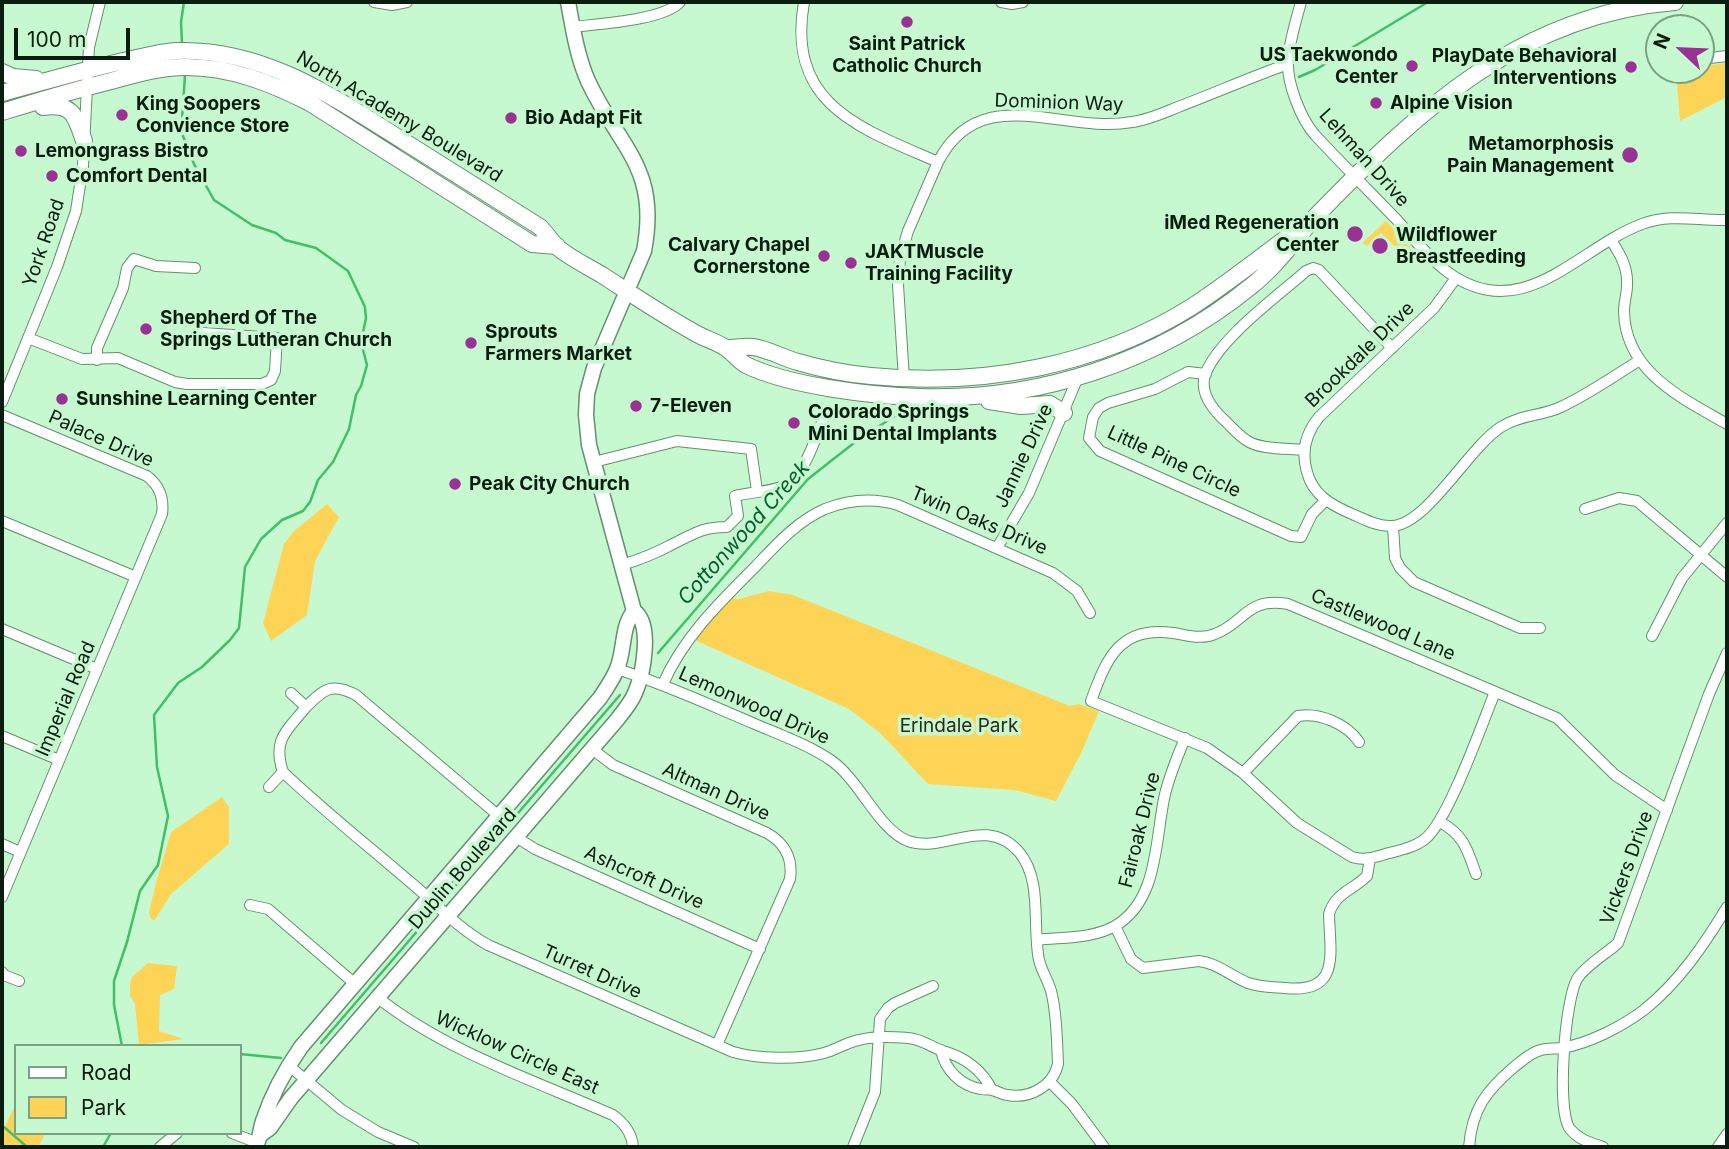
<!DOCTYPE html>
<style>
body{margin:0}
#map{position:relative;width:1729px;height:1149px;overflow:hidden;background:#c7f9d1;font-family:Inter,sans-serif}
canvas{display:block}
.frame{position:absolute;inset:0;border:4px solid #0a1d0f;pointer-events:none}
.legend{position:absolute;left:14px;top:1044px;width:228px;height:91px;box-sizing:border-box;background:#c7f9d1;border:2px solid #7ba183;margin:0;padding:9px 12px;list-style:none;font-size:21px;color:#0a1d0f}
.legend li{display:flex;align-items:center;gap:14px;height:35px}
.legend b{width:35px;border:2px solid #7ba183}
.north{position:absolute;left:1645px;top:14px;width:70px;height:70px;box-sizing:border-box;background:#c7f9d1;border:2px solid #7ba183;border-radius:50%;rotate:293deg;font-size:19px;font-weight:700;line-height:28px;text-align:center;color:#0a1d0f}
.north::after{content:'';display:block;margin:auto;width:24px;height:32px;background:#9a3194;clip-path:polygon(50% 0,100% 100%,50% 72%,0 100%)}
.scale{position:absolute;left:14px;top:28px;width:116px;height:32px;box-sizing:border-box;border:4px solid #0a1d0f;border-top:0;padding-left:9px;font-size:21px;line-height:24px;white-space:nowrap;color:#0a1d0f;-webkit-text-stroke:5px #c7f9d1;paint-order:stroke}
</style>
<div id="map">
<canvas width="1729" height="1149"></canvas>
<div class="frame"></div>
<ul class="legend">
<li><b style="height:9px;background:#fff"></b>Road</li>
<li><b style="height:19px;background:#fed456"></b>Park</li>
</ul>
<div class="north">N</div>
<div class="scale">100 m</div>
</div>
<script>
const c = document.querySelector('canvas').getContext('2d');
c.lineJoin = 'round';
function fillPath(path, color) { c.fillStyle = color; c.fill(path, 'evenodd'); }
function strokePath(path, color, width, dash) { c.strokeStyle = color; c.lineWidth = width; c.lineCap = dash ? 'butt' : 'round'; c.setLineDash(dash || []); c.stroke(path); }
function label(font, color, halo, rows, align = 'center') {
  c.font = font + ' Inter,sans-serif'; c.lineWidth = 7; c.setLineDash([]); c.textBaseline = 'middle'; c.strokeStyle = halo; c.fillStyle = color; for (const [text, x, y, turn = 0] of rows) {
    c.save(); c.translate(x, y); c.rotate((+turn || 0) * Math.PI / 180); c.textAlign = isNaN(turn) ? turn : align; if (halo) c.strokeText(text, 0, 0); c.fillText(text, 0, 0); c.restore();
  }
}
const green = new Path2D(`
 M 1727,63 L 1727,97 L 1680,121 L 1677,83 L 1688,70 L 1701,70 L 1701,66 Z
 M 1386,221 L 1410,247 L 1403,254 L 1381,233 L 1367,246 L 1362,243 Z
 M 327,504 L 339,517 L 315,561 L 307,615 L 271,641 L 263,623 L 284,544 L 294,531 Z
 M 769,591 L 793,595 L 1070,706 L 1079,704 L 1099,711 L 1083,749 L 1056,801 L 1015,790 L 928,784 L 880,733 L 849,709 L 690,638 L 725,597 L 739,599 Z
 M 222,797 L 229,807 L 229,844 L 171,894 L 155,920 L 151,919 L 149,913 L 156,883 L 171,832 Z
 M 148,963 L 177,966 L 174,989 L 160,995 L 159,1031 L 184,1039 L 139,1045 L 135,1004 L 130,996 L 130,984 L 132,977 Z
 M 16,1103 L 16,1133 L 46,1133 L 38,1147 L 2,1147 L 2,1133 Z`);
const stream = new Path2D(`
 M 182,44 L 181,22 L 184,2
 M 1299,77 L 1315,70 L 1428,2
 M 658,653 L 808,479 L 859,439 L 895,416
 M 443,900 L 620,695
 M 321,1043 L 432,914
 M 122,1046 L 114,1005 L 114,981 L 127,942 L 140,891 L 158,865 L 168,816 L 157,767 L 154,715 L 178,683 L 202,667 L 230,640 L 239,628 L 245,567 L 261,539 L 282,520 L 303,511 L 310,502 L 318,480 L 333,462 L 349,429 L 356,395 L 361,386 L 367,365 L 361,342 L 366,318 L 365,307 L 348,271 L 316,248 L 285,240 L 276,233 L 252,225 L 214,200 L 194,164 L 183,136 L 182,121 L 185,75
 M 240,1054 L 281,1058
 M 4,1127 L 27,1147
 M 103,1147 L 111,1133`);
const minor = new Path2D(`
 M 374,2 L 392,5 L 407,2
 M 804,2 C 786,105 860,128 938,162
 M 1001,2 L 1012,4 L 1023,2
 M 1301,2 C 1296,21 1289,42 1288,62 C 1287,84 1301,119 1315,135 C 1342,164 1370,192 1397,220 C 1413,238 1430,259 1449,273 C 1523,326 1578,248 1642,224 C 1671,213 1698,221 1727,220
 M 573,27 C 598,24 665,20 680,2
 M 1701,59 L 1727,56
 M 1611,240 C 1620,254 1628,267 1627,285 C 1627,294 1624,302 1624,311 C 1625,372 1682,398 1727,424
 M 1456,278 L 1434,308 L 1319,417 C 1306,433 1301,452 1307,472 C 1313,495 1331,505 1352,514 C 1364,519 1378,527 1392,526 C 1428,524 1468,448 1501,427 C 1519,415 1542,416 1561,407 C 1589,394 1614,376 1640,360
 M 28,338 L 82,359 L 118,358 L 175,382 L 187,384 L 262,384 L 271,380 L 275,371 L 277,338 L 203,333
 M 97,360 L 97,348 L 123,288 L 127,268 L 134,259 L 156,266 L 195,268
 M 1206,374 L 1188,372 L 1155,389 L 1108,403 L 1099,408 L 1093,417 L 1089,438 L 1100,451 L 1291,536 L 1301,537 L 1312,514 L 1325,501
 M 904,379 L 898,285 L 900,258 L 908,231 L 938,162 C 981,79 1063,135 1132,122 C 1148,120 1163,113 1178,107 C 1215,93 1251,77 1288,64
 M 2,402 L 57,267 L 76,211 L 83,166 L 89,47 L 100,2
 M 2,415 L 147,476 C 160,486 164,498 162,514 L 2,897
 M 1304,450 C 1287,448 1260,450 1246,440 C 1237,434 1230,425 1222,418 C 1211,407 1200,391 1205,375 C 1218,339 1278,296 1306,271 L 1313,268 L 1319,270 L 1392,348
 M 594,462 L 677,441 L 751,449 L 757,491
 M 1585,509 L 1619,498 L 1637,501 L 1727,577
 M 2,521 L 136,577
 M 1393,526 L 1395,558 L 1400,568 L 1414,582 L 1520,628 L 1540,628
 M 997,548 L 1029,493 L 1078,377
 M 622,565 C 638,560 654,554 669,546 C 692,535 700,527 727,527 L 738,516 L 735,496 C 750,492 770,492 784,486 C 804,477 815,439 823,420
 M 2,629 L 97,669
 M 1652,636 L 1682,578 L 1727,523
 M 617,669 C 665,684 710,705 755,724 C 781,735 809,745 832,761 C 860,781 879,830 908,841 C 945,854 985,814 1019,852 C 1043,880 1032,927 1039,960 C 1042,973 1050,983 1052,995 C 1057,1017 1057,1042 1058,1064 C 1053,1086 1030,1099 1008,1095 C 1002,1095 998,1091 992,1090 C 991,1089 983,1090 981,1089 C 961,1086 945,1070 941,1050
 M 663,684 C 683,638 720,602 755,567 C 776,545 797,521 825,509 C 848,500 874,498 898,505 L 1053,573 L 1077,591 L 1090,613
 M 1495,692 C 1482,724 1448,821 1425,839 C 1415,847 1401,850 1389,853 C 1376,857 1365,861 1352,857 L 1297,823 L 1243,773 L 1207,748 L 1091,701 C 1106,660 1119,625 1173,633 C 1187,635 1201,640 1215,634 C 1246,622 1246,597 1288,604 L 1557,718 L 1615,775 L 1667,810
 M 291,693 L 306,707 C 324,689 332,682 356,695 L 499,816
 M 306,707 C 287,731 272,739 283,772 C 323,810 367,845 409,881 C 436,903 457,928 488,945 L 733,1052 C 758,1059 798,1060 824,1053 C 836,1050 847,1042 859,1040 C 875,1036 892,1037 908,1038 C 922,1039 931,1047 943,1051 C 964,1057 982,1070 992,1090
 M 2,736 L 59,760
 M 592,749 L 613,765 L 767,833 C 785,843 793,859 790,879 L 717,1045
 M 1243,773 L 1298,716 C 1319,712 1347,724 1359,742
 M 269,787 L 283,772
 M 1440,822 C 1464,835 1467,849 1476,874
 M 516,837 L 535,849 L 760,949
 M 2,844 L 20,852
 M 250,905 L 268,909 L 354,983
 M 1115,926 L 1131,959 L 1143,968 L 1199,961 C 1217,963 1231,976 1248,983 C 1259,987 1273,987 1285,988 C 1341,994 1330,954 1329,914 C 1335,893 1353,890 1367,876 L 1370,859
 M 1037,940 C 1062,937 1092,939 1115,926 C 1158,901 1155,842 1164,799 C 1168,778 1177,758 1185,738
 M 2,972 L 4,975 L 19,981
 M 377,997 C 443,1050 535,1081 613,1115 C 624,1123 632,1133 633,1147
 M 288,1065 L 342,1110 L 378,1132 L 414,1147
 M 1050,1082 L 1072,1104 L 1104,1147
 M 232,1133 L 258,1143
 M 160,1147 L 177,1133
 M 853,1147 L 875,1092 L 880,1019 L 888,1008 L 895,1003 L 933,986
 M 1469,1147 C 1472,1109 1486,1091 1514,1067 C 1522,1061 1531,1052 1541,1050 C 1548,1048 1555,1049 1562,1048 C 1590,1043 1621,1027 1644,1010 C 1679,982 1704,945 1727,907
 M 1603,1147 C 1591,1143 1579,1140 1570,1129 C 1556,1110 1565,1000 1577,979 C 1586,965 1606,954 1618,943 L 1709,694 L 1727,653
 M 1718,1147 L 1727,1134`);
const secondary = new Path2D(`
 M 262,1134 L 270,1128 L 291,1098 L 616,721 C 623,712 631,703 635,693 C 643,675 653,624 634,611 L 589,445 L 586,415 L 587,394 L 594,368 L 644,251 C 660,167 619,148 588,81 C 577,56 573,29 568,2
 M 256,1147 C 260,1138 260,1130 263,1121 C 272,1094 285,1070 301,1047 L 600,698 C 606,689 613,679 617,669 C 625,650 621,627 634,611`);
const trunk = new Path2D(`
 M 2,72 L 13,77 L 36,79
 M 2,93 C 39,83 77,72 115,63 C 135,59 156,52 177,51 C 264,48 335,98 405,142 C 450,170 495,199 540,227 C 546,233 551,241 557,247 C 570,258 587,266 602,275 C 633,295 664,316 697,334 C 706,339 717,342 726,348 C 733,353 739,361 746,365 C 789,386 872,396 920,397 C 1038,401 1158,362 1250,287 C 1276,267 1295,239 1317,215 C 1419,110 1521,14 1675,2
 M 43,107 C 73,103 75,115 84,141
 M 2,112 C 38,101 75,90 111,81 C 136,74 160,67 186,67 C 230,67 271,83 310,103 L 532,244 L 557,246
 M 726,348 C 735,348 744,346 753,347 C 768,349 783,358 798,362 C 822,369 847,374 871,376 C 982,387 1098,366 1193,306 C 1227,284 1259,258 1292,234
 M 989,401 L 1021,406 L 1050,404 L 1064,413`);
const markers = [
 [907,22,7,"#9a3194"],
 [1412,66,7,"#9a3194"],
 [1631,67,7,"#9a3194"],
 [1376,103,7,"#9a3194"],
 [122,115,7,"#9a3194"],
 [511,118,7,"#9a3194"],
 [21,151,7,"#9a3194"],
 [1630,155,9,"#9a3194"],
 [52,176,7,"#9a3194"],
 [1355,234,9,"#9a3194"],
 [1380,246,9,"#9a3194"],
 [824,256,7,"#9a3194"],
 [851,263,7,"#9a3194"],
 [146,329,7,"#9a3194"],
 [471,343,7,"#9a3194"],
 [62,399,7,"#9a3194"],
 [636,406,7,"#9a3194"],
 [794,423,7,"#9a3194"],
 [455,484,7,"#9a3194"]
];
const poiNames = [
 ["Saint Patrick",907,44,"center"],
 ["Catholic Church",907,66,"center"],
 ["US Taekwondo",1398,55,"right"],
 ["Center",1398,77,"right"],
 ["PlayDate Behavioral",1617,56,"right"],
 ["Interventions",1617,78,"right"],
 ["Alpine Vision",1390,103],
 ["King Soopers",136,104],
 ["Convience Store",136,126],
 ["Bio Adapt Fit",525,118],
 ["Metamorphosis",1614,144,"right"],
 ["Pain Management",1614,166,"right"],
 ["Lemongrass Bistro",35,151],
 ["Comfort Dental",66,176],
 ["iMed Regeneration",1339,223,"right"],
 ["Center",1339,245,"right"],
 ["Wildflower",1396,235],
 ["Breastfeeding",1396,257],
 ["Calvary Chapel",810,245,"right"],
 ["Cornerstone",810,267,"right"],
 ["JAKTMuscle",865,252],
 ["Training Facility",865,274],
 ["Shepherd Of The",160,318],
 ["Springs Lutheran Church",160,340],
 ["Sprouts",485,332],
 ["Farmers Market",485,354],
 ["Sunshine Learning Center",76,399],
 ["7-Eleven",650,406],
 ["Colorado Springs",808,412],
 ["Mini Dental Implants",808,434],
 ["Peak City Church",469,484]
];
const streetNames = [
 ["Dominion Way",1059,103,2],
 ["North Academy Boulevard",399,117,31],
 ["Lehman Drive",1364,158,48],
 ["York Road",44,243,-71],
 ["Brookdale Drive",1360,355,-44],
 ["Palace Drive",101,439,24],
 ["Jannie Drive",1024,456,-65],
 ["Little Pine Circle",1174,462,25],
 ["Twin Oaks Drive",979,521,23],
 ["Castlewood Lane",1383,625,23],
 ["Imperial Road",66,699,-67],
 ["Lemonwood Drive",754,706,24],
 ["Altman Drive",716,792,24],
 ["Fairoak Drive",1140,830,-76],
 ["Vickers Drive",1627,868,-70],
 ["Dublin Boulevard",463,869,-49],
 ["Ashcroft Drive",644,878,24],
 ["Turret Drive",592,972,24],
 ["Wicklow Circle East",517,1053,24]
];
const parkNames = [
 ["Erindale Park",959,726]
];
const waterNames = [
 ["Cottonwood Creek",744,533,-48]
];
fillPath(green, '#fed456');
strokePath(stream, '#3fc069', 2.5);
strokePath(minor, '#63916d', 12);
strokePath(secondary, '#63916d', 17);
strokePath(trunk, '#63916d', 18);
strokePath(minor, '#fff', 10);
strokePath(secondary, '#fff', 14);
strokePath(trunk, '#fff', 16);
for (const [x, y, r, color] of markers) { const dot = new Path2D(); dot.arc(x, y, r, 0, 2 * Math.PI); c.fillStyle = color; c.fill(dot); strokePath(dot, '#c7f9d1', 2.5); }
label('bold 19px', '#0a1d0f', '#c7f9d1', poiNames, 'left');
label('19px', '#0a1d0f', '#c7f9d1', streetNames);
label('19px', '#302811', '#c7f9d1', parkNames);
label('italic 21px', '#00612b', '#c7f9d1', waterNames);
</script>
